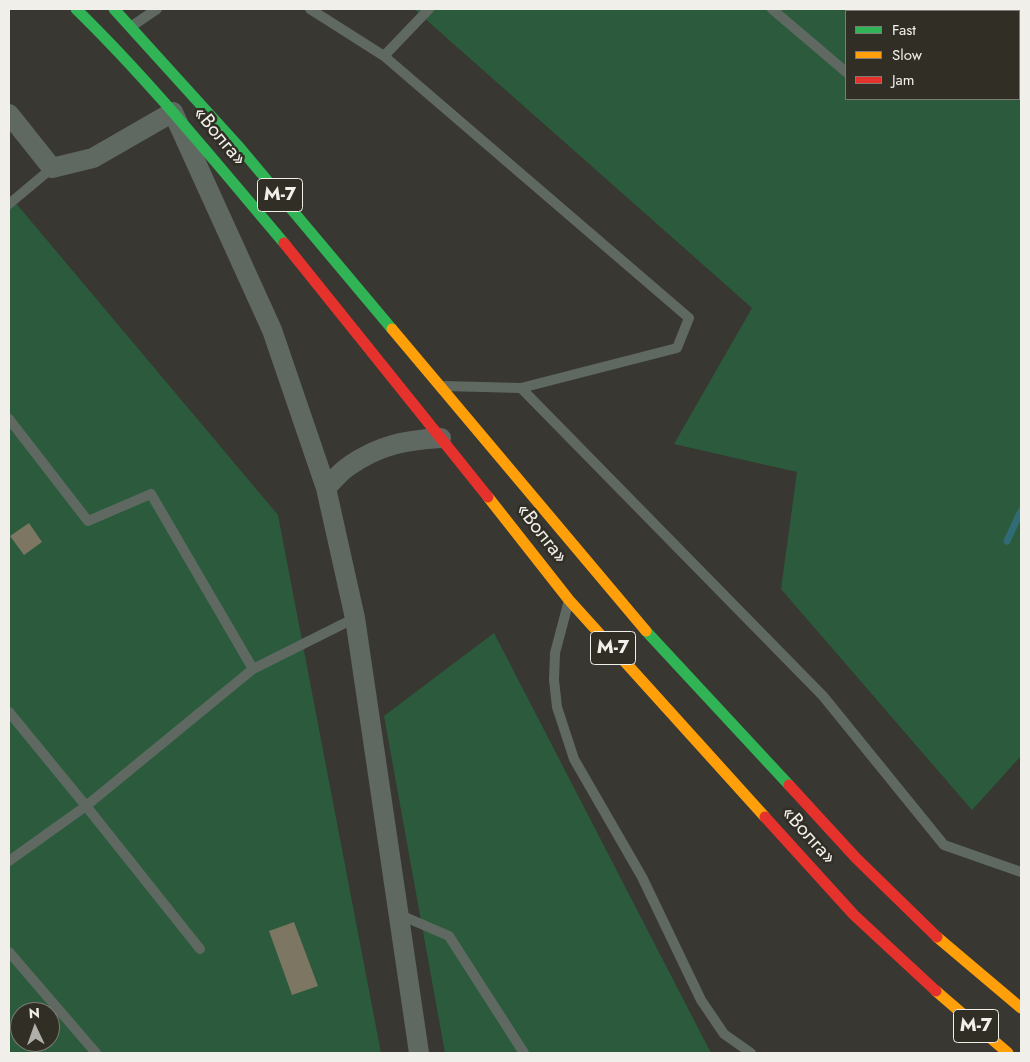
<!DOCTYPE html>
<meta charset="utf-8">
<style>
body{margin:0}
#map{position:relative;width:1030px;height:1062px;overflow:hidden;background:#383731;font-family:Jost,sans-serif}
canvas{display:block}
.frame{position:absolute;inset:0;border:10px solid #f1efe9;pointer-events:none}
.legend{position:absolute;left:845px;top:10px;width:175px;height:90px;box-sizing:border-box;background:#302e25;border:1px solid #7d7b73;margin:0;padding:6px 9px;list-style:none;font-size:15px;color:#f1efe9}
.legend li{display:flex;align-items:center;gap:10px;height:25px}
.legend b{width:25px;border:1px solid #7d7b73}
.north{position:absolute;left:10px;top:1002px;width:50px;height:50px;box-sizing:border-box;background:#302e25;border:1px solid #7d7b73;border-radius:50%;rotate:357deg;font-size:14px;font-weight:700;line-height:20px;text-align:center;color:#f1efe9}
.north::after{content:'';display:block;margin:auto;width:18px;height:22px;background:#b0afa9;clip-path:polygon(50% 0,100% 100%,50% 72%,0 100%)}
</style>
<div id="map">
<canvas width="1030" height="1062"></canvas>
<div class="frame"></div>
<ul class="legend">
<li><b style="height:6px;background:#30b455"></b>Fast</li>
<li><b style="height:6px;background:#ff9f0a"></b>Slow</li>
<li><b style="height:6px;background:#e5322d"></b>Jam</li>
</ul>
<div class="north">N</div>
</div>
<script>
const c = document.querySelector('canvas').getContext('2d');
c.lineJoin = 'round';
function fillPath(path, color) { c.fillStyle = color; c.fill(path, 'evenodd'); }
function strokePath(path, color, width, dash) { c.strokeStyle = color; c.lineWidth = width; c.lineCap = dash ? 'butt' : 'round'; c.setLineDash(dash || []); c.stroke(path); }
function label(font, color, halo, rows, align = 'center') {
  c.font = font + ' Jost,sans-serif'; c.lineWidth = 5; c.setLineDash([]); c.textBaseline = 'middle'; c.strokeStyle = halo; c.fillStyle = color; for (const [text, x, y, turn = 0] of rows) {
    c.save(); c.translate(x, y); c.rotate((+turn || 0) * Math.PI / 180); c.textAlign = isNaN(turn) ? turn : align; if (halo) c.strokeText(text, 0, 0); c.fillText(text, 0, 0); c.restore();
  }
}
const green = new Path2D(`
 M 414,9 L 1021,9 L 1021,756 L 972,810 L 781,589 L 797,472 L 674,444 L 752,308 ZM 846,11 L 1019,11 L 1019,99 L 846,99 Z
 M 9,195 L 278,515 L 381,1053 L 9,1053 ZM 20,1012 L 50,1012 L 50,1042 L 20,1042 Z
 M 494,633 L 711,1053 L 445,1053 L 384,716 Z`);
const stream = new Path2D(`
 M 1007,541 L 1021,511`);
const building = new Path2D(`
 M 29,523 L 42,542 L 24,555 L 10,536 Z
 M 294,922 L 318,986 L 292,995 L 269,931 Z`);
const lane = new Path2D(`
 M 310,9 L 384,56 L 429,9
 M 772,9 L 846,72
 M 132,26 L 157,9
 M 384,56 L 689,318 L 677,348 L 521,388
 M 9,204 L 52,168
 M 444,386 L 521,388 L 823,696 L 944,845 L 1021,872
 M 9,419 L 88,521 L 151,494 L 253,669
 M 568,604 L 555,653 L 554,680 L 557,707 L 574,759 L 642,877 L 701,1000 L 724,1034 L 751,1053
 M 9,712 L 86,806 L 200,949
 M 9,861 L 86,806 L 253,669 L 355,618
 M 398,914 L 449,936 L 524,1053
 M 9,952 L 96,1053`);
const street = new Path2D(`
 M 9,114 L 52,168 L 93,158 L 173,112 L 272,330 L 326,488 L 355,618 L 419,1053
 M 326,488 C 333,481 340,472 349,466 C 379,445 406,440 441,438`);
const fast = new Path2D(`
 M 76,9 C 151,82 216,163 284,243
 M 114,9 L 240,148 L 392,329
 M 646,631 L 789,785`);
const slow = new Path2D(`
 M 392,329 L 646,631
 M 488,497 L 569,600 L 765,817
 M 937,937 L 1021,1008
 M 936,991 L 1008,1053`);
const jam = new Path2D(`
 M 284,243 L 488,497
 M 789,785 L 856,858 L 937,937
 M 765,817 L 854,915 L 936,991`);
const shields = [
 [280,195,45],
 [613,648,45],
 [976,1026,45]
];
const shieldNames = [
 ["М-7",280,195],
 ["М-7",613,648],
 ["М-7",976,1026]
];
const streetNames = [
 ["«Волга»",219,137,50],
 ["«Волга»",541,534,52],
 ["«Волга»",808,836,48]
];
fillPath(green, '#2b5b3c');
strokePath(stream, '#306b76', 7);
fillPath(building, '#7c7662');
strokePath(lane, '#5f6962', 10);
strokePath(street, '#5f6962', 20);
strokePath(fast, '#30b455', 11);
strokePath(slow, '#ff9f0a', 11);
strokePath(jam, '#e5322d', 11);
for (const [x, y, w] of shields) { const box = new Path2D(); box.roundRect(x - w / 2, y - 16.5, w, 33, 4); c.fillStyle = '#302e25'; c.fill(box); strokePath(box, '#f1efe9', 1); }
label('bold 19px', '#f1efe9', null, shieldNames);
label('20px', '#f1efe9', '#302e25', streetNames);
</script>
